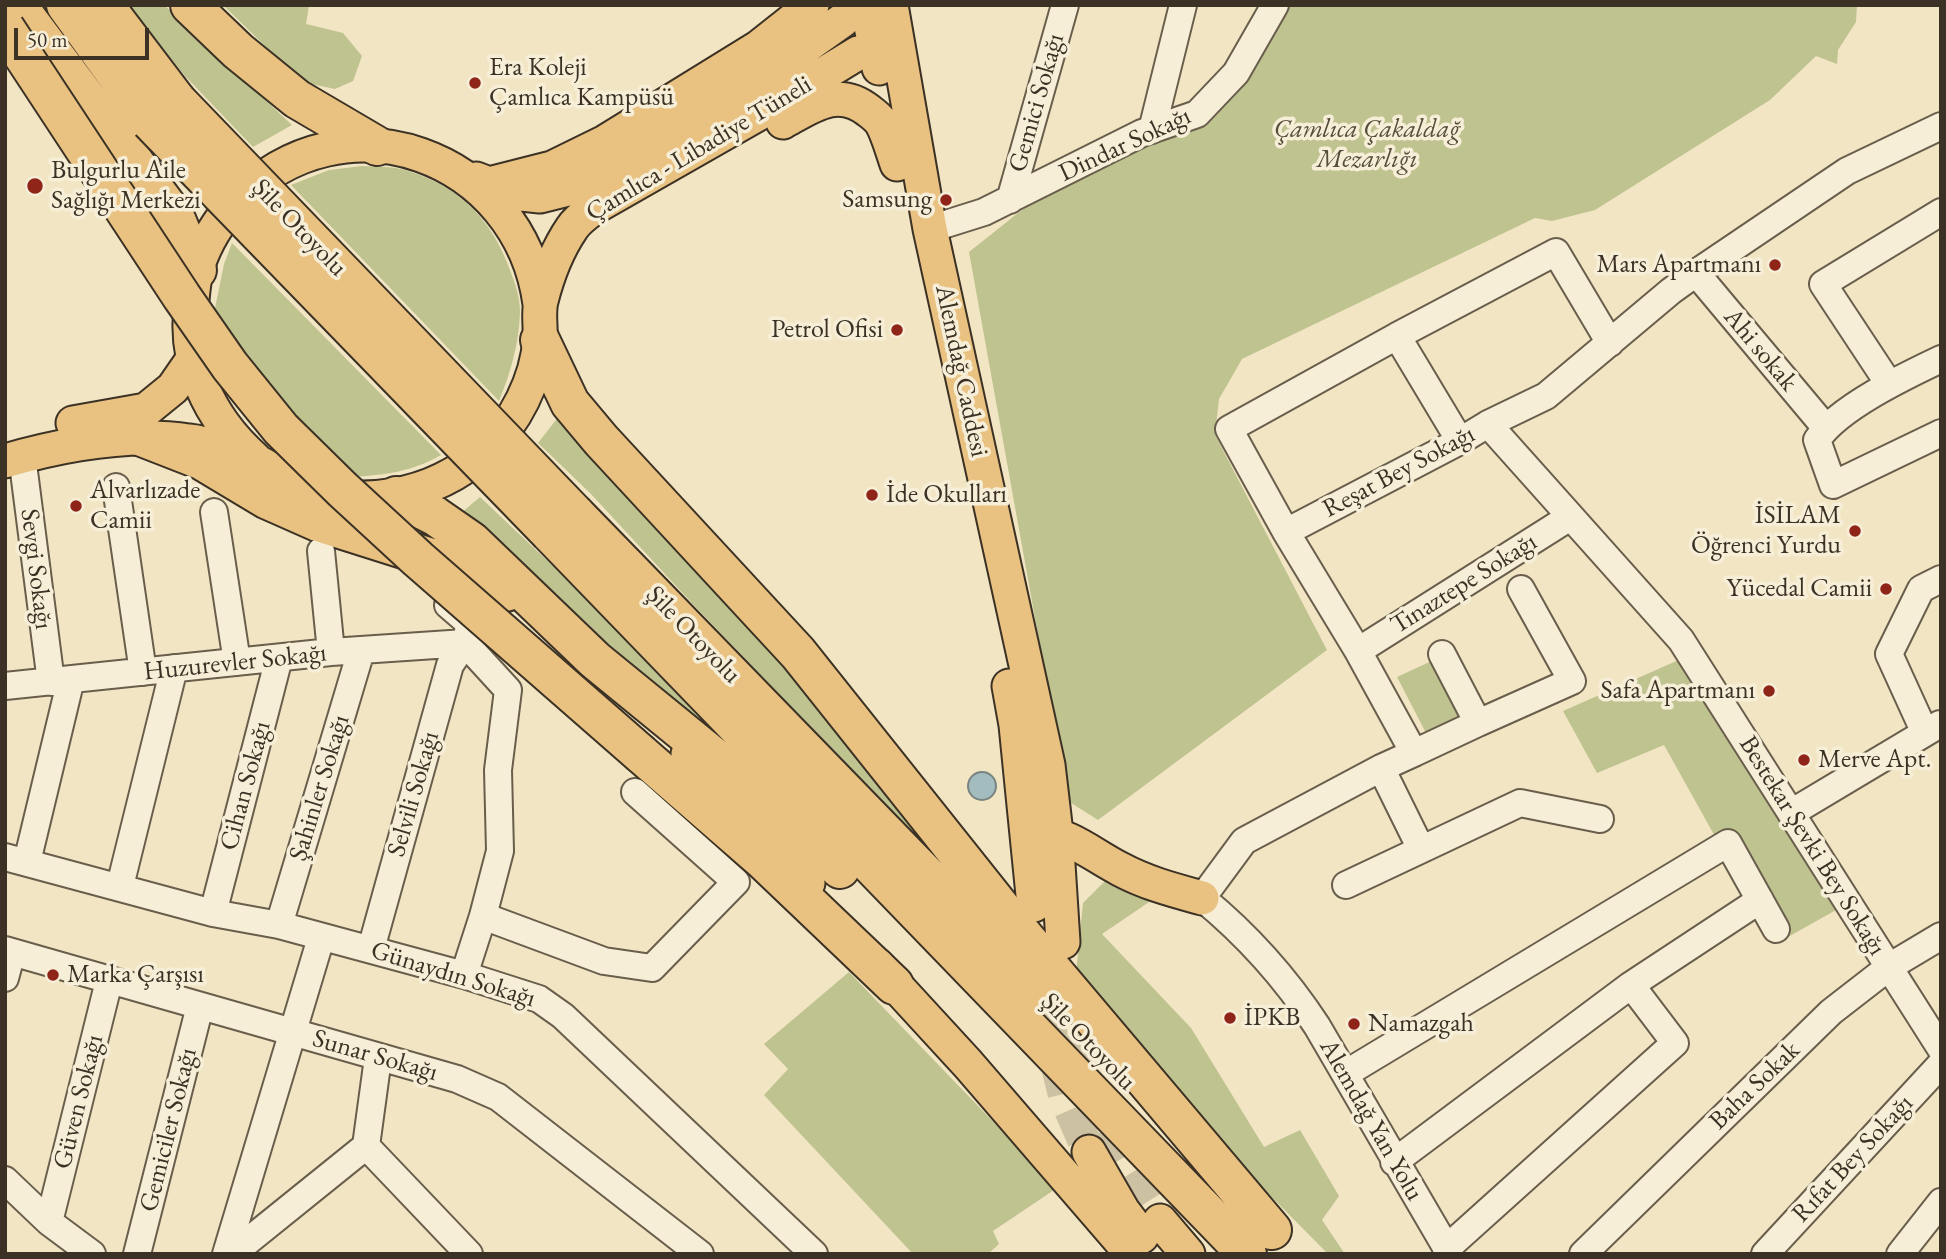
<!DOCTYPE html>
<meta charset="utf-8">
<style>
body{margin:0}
#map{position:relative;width:1946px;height:1259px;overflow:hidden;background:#f2e5c3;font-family:"EB Garamond",serif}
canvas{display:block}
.frame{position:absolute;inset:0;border:7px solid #3b3124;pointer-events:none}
.scale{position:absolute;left:14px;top:28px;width:135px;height:32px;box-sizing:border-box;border:4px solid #3b3124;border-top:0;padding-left:9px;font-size:21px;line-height:24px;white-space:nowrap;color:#3b3124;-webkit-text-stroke:5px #f7eed8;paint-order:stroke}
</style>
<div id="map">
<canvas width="1946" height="1259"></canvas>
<div class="frame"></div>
<div class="scale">50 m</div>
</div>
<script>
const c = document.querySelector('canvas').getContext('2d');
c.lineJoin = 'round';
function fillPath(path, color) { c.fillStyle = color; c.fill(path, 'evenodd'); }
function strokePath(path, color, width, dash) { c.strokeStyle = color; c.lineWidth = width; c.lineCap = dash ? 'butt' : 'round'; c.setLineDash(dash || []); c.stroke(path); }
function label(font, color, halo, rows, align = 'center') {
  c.font = font + ' "EB Garamond",serif'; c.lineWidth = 7; c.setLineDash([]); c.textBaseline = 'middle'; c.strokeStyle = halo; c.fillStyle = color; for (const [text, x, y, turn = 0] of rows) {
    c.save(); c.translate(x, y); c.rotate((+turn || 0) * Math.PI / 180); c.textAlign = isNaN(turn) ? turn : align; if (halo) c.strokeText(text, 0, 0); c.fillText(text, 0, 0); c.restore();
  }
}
const green = new Path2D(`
 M 129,5 L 164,5 L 292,125 L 253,147 L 185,76 Z
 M 223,5 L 309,5 L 306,24 L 343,33 L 362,56 L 353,81 L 335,89 L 302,82 Z
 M 1290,5 L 1857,5 L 1856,22 L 1838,50 L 1837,64 L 1816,56 L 1770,100 L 1595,210 L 1552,221 L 1535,218 L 1242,359 L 1219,399 L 1215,435 L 1327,650 L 1098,820 L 1068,801 L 969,252 L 1023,209 L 1143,139 L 1249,70 Z
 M 362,166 C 375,167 391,166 405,170 C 459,186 491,218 510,270 C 515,283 520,297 520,312 C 519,343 511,372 499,401 L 291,185 L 329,170 Z
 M 232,243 L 441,455 C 412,472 384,475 351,477 L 297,425 L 213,318 L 224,264 Z
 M 559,416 C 699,556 821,715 946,868 L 689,600 L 591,494 L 538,443 Z
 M 480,497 L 591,602 L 744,764 L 634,677 L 460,514 Z
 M 1438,658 L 1466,712 L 1426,733 L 1397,677 Z
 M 1681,659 L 1836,910 L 1788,937 L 1733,831 L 1717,840 L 1664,745 L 1597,773 L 1563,711 Z
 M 1107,879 L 1155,898 L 1102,934 L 1191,1028 L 1264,1147 L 1300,1130 L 1339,1196 L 1322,1220 L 1345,1254 L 1328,1254 L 1246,1171 L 1076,973 L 1083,903 Z
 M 849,972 L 1057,1188 L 993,1231 L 999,1244 L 988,1254 L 913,1254 L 764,1095 L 788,1069 L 764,1044 Z`);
const water = new Path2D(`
 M968 786a14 14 0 1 1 28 0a14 14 0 1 1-28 0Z`);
const majorTunnel = new Path2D(`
 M 1042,963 L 1052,1044 L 1065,1097 L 1089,1152
 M 1070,985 C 1076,1021 1079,1058 1090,1092 C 1105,1139 1135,1180 1160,1221`);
const minor = new Path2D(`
 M 1152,130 L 1183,5
 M 1010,200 L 1065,5
 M 930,229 L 984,212 L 1142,133 L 1197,114 L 1236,73 L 1275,5
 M 1696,273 L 1825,427
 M 1397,336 L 1556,252 L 1610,343
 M 1941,359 C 1905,376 1838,408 1817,440 L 1833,485 L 1941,433
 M 1889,384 L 1823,284 L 1941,212
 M 1488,424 L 1681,640 L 1941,1049
 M 22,456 L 51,682
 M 116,487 L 143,672
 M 214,512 L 237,662
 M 1286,532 L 1229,429 L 1397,336 L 1460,441
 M 321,551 L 331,652
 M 1358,651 L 1570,517
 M 1442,654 L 1478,723 L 1572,681 L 1521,589
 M 5,686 L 331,652 L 465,643
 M 1925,733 L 1889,654 L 1921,589 L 1941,579
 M 1414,753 L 1478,723
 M 1381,768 L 1421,849
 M 1791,813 L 1940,724
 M 5,857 L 213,913 L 279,925 L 464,975 L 539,999 L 563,1016 L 814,1254
 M 27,862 L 71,679
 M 1346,885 L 1520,803 L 1600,819
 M 120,886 L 174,668
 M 213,913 L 279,658
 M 483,916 L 604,961 L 652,968 L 736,882 L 635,792
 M 279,925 L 361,651
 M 371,949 L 450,665 L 465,643 L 470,624 L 448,605
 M 5,950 L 457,1079 L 498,1097 L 700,1254
 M 464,975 L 483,916 L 500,851 L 498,770 L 508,690 L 465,643
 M 5,978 L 12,952
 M 1345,1074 L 1728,843 L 1776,929
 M 366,1146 L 469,1254
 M 366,1146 L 378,1058
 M 1394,1162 L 1631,985 L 1760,900
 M 5,1180 L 49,1222 L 92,1254
 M 49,1222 L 109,981
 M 1446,1249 L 1675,1043 L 1631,985
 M 137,1254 L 200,1006
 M 226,1254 L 321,938
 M 232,1254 L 366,1146
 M 1450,1254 L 1317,1026 C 1285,977 1247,935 1202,898 L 1244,841 L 1381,768 L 1414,753 L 1358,651 L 1286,532 L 1460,441 L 1488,424 L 1546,396 L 1671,291 L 1696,273 L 1847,171 L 1941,126
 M 1583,1254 L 1831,1012 L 1889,967 L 1941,936
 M 1765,1254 L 1941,1064
 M 1900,1254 L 1941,1202`);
const major = new Path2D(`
 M 867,5 L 879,68
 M 891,5 L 930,229 L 1048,765 L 1056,833 L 1063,942
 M 783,122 C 812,106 838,86 869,111 C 873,114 878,118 881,122 C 888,134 892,150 897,164
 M 476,179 L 512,193 L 540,196 L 580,186 L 757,81 L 843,20
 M 493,183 L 552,168 L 605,142 L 759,47 L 812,5
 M 73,423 L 146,410 L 173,388 L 193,359
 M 255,459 C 209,418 182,362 192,300 C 193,289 194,278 197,268 C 205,243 219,220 237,201 C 343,90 520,155 540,304
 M 5,461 C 64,444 128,432 189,441 C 208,443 237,453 255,461 C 268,466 279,476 292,482 C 355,513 434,497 485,451 C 515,423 537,380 540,339 C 541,327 538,313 541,301 C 547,277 557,250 572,228 C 577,220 587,213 595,207 L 758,114 L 858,53
 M 1009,686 L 1016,725 L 1034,905
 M 688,754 L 770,838 L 808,883
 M 1037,831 C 1071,835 1091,854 1120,869 C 1146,883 1173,890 1202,898
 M 877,965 L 968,1064 L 1132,1254
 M 1089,1152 L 1123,1211 L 1142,1236
 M 1160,1221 L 1188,1254`);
const highway = new Path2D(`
 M 17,5 L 175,217 L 197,270
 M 66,5 L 150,121
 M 104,5 L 177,101
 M 190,5 L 238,51 L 297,99 L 377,146
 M 540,340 L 570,403 L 601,440 L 798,653 L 1021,933 L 1272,1230
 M 142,437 L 201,460 L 266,499 L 318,522 L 457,566 L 478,579 L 506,592
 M 396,496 L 435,516 L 471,541 L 595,660 L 764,798 L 840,869
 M 575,514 L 1039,991
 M 550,533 L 1247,1254
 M 641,754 L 764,861 L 894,985`);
const highwayBridge = new Path2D(`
 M 5,28 L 182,297 L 230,366 L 281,429 L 342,489 L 418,559 L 641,754
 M 177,101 L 575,514
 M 150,121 L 550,533`);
const markers = [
 [475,83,7,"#8f2418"],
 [35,186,9,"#8f2418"],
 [946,200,7,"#8f2418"],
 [1775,265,7,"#8f2418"],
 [897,330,7,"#8f2418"],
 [872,495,7,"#8f2418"],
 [76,506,7,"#8f2418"],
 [1855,531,7,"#8f2418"],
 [1886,589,7,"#8f2418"],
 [1769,691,7,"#8f2418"],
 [1804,760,7,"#8f2418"],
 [53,975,7,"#8f2418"],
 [1230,1018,7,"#8f2418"],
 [1354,1024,7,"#8f2418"]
];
const poiNames = [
 ["Era Koleji",489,68],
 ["Çamlıca Kampüsü",489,98],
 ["Bulgurlu Aile",51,171],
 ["Sağlığı Merkezi",51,201],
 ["Samsung",932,200,"right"],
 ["Mars Apartmanı",1761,265,"right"],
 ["Petrol Ofisi",883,330,"right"],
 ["Alvarlızade",90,491],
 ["Camii",90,521],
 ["İde Okulları",886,495],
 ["İSİLAM",1841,516,"right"],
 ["Öğrenci Yurdu",1841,546,"right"],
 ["Yücedal Camii",1872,589,"right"],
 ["Safa Apartmanı",1755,691,"right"],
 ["Merve Apt.",1818,760],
 ["Marka Çarşısı",67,975],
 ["İPKB",1244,1018],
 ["Namazgah",1368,1024]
];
const streetNames = [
 ["Gemici Sokağı",1037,103,-74],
 ["Dindar Sokağı",1125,145,-25],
 ["Çamlıca - Libadiye Tüneli",699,149,-31],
 ["Şile Otoyolu",299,228,46],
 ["Ahi sokak",1760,350,50],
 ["Alemdağ Caddesi",961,371,78],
 ["Reşat Bey Sokağı",1399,472,-28],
 ["Sevgi Sokağı",36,569,83],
 ["Tınaztepe Sokağı",1464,584,-32],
 ["Şile Otoyolu",693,635,46],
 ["Huzurevler Sokağı",235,663,-6],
 ["Cihan Sokağı",246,786,-75],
 ["Şahinler Sokağı",320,788,-73],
 ["Selvili Sokağı",414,794,-74],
 ["Bestekar Şevki Bey Sokağı",1812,846,58],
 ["Günaydın Sokağı",453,975,17],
 ["Şile Otoyolu",1088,1042,46],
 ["Sunar Sokağı",375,1056,16],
 ["Baha Sokak",1755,1086,-44],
 ["Güven Sokağı",79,1102,-76],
 ["Alemdağ Yan Yolu",1371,1120,60],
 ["Gemiciler Sokağı",169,1130,-76],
 ["Rıfat Bey Sokağı",1853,1159,-47]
];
const parkNames = [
 ["Çamlıca Çakaldağ",1367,130],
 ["Mezarlığı",1367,160]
];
fillPath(green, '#bfc390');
fillPath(water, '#a2bcbf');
strokePath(water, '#798481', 2);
strokePath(majorTunnel, '#cdc1a3', 33, [33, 17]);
strokePath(minor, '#695e4c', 30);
strokePath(major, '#3b3124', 37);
strokePath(highway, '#3b3124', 42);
strokePath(minor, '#f7eed8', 26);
strokePath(major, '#e9c282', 33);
strokePath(highway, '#e9c282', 38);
strokePath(highwayBridge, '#3b3124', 42, []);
strokePath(highwayBridge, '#e9c282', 38);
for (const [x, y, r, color] of markers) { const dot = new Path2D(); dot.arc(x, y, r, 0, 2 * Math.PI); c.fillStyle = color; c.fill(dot); strokePath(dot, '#f7eed8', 2.5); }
label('26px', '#3b3124', '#f7eed8', poiNames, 'left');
label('26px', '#3b3124', '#f7eed8', streetNames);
label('italic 26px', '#554e3a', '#f7eed8', parkNames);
</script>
